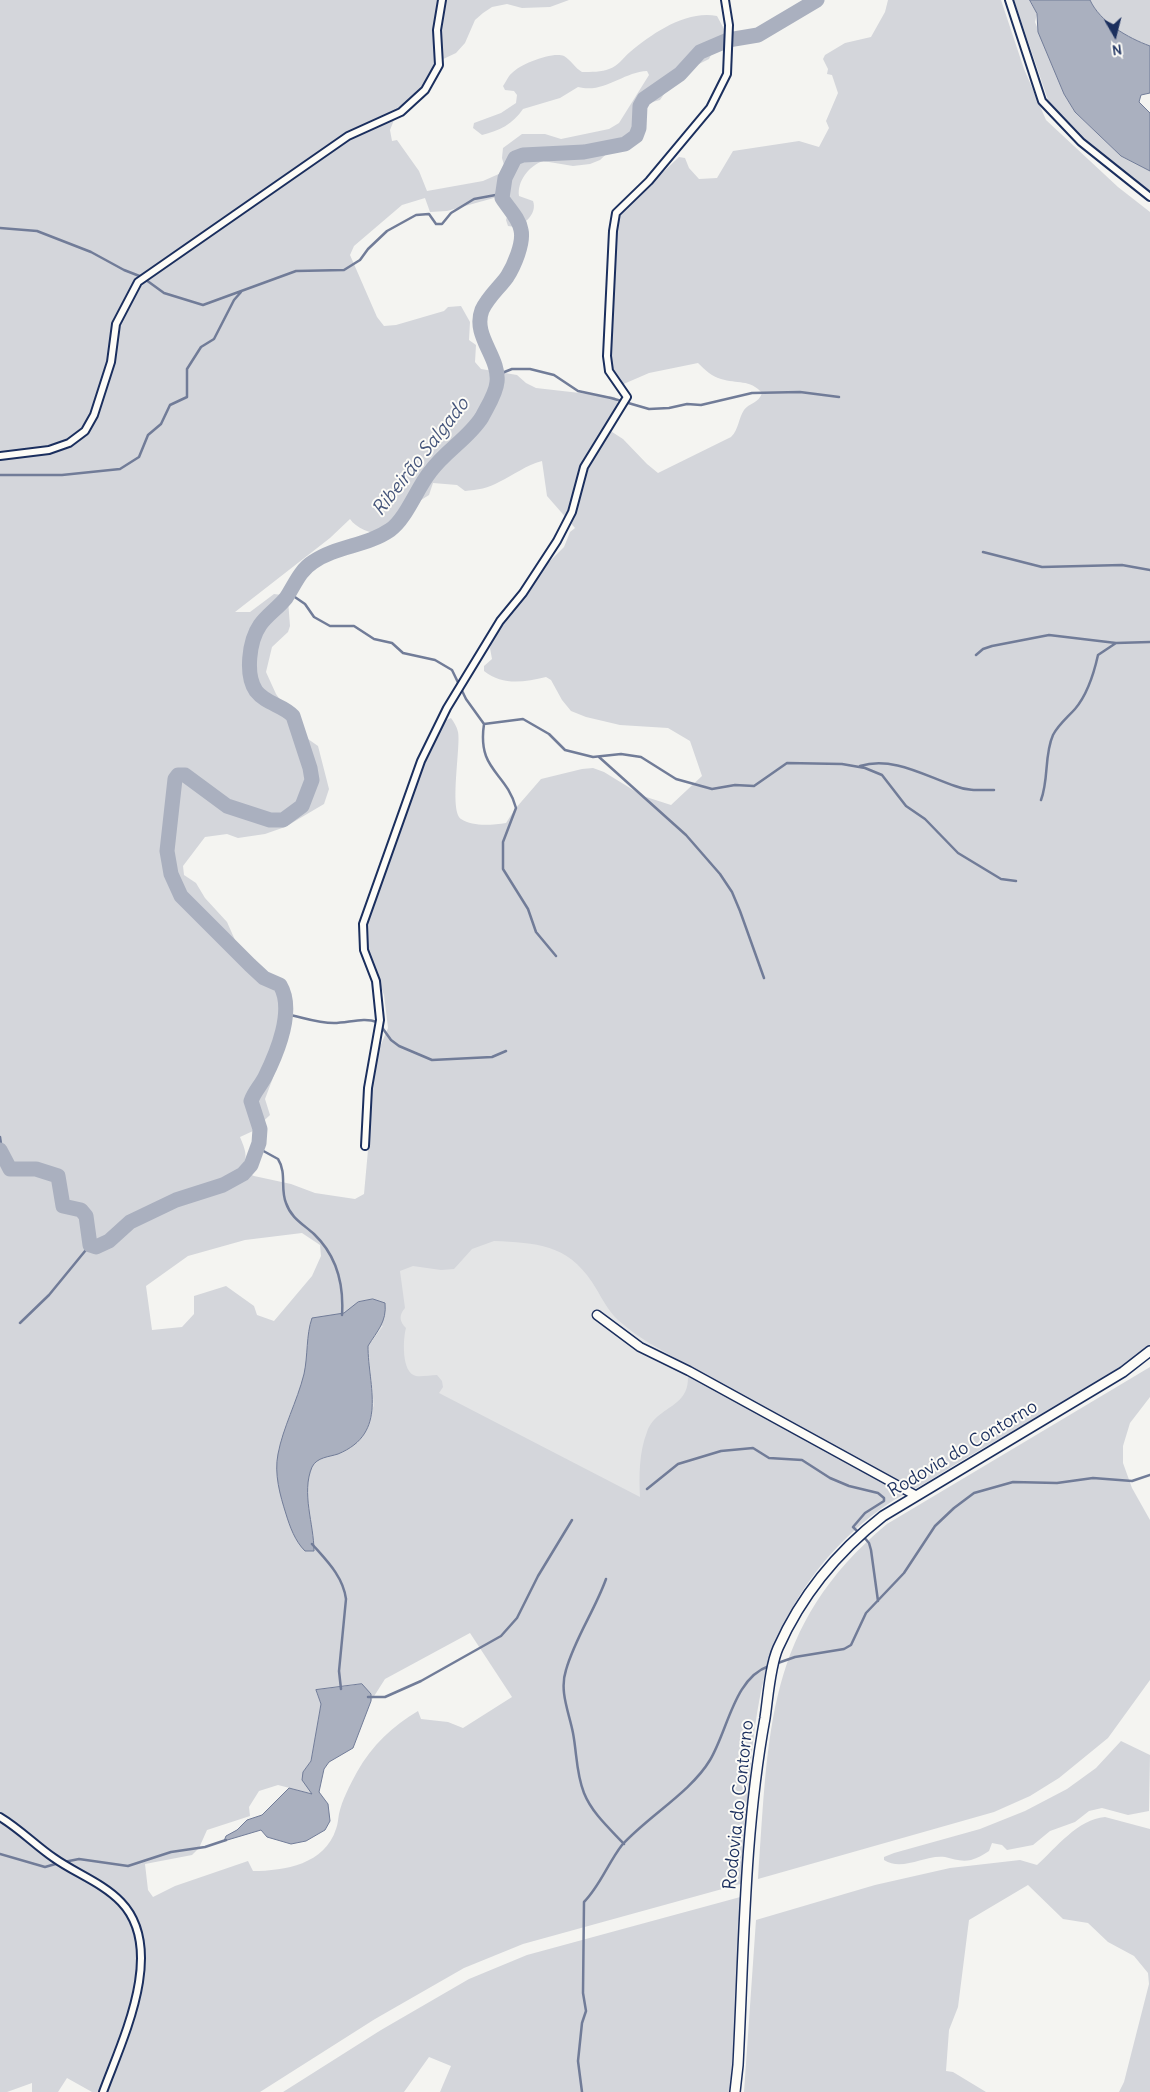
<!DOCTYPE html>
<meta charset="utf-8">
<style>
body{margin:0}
#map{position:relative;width:1150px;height:2092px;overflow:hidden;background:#f4f4f1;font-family:Delius,sans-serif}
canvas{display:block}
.north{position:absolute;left:1090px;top:10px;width:50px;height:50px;-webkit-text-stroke:4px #fdfcf7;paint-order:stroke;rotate:172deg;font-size:14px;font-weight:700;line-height:20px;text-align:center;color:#1b2f5e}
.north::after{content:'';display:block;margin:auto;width:18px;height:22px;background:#1b2f5e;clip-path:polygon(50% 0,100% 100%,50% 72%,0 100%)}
</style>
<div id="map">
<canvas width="1150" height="2092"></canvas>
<div class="north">N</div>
</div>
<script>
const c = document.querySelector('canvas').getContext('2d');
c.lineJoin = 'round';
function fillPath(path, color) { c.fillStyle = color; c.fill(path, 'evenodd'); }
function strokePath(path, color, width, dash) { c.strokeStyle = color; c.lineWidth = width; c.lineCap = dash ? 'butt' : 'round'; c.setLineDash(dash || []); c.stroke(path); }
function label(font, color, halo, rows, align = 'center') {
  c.font = font + ' Delius,sans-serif'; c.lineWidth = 4; c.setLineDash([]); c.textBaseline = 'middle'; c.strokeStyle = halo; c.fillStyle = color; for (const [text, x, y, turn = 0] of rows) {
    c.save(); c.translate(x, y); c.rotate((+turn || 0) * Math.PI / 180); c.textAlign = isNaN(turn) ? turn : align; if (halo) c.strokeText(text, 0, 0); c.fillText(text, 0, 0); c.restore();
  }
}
const built = new Path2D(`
 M 906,1019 L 684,1525 L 261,1560 L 252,1397 L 310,1294 Z`);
const green = new Path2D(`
 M 0,0 L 569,0 L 550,7 L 522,8 L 507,4 L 492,7 L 483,13 L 475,20 L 465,43 L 456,53 L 439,61 L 432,76 L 394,120 L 390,130 L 392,141 L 397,140 L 419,171 L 427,191 L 483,181 L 501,173 L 504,165 L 502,158 L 503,148 L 522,134 L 545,134 L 561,139 L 609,129 L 619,123 L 649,75 L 647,71 C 623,72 604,94 578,87 L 560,98 L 523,109 C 513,124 499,131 482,135 L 473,128 L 474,123 L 501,113 L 516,103 L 517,95 L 514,91 L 505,90 L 503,86 C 506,82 508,76 512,73 C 520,64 553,51 564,56 C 571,60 575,68 582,72 C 591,72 602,72 609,69 C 618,66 623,58 630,52 C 653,33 686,10 717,16 L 724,29 L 724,47 L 715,47 L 709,59 L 677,75 L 660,100 L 645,104 L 640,116 L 636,143 L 615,146 L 600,160 L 590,164 L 573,166 L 543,161 C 529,166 517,181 519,196 L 533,201 C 538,214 522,229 508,226 L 506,220 C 509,212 512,200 501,196 L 447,211 L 430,212 L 425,198 L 402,205 L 354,246 L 350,255 L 377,317 L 384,326 L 396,325 L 444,311 L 448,307 L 461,306 L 470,322 L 469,340 L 476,345 L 475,362 L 481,369 L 517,375 L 526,383 L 536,388 L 615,397 L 622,412 L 609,430 L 623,439 L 647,464 L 658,473 L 731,437 C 739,429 738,419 744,410 C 749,403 759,403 762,393 C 750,379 737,384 721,379 C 711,376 705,370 698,363 L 649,373 L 619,386 L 610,368 L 610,241 L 618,217 L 623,210 L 679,157 L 685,158 L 689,168 L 699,179 L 717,178 L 733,151 L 799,141 L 819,147 L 829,128 L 826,121 L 838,93 L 832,75 L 827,74 L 828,69 L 823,59 L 825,55 L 845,43 L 871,37 L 885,12 L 888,0 L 1001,0 L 1024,69 L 1046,120 L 1118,187 L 1150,212 L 1150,1346 C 1083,1395 1007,1432 937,1476 C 923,1485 908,1492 894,1500 C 828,1542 778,1612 762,1687 C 748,1751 748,1818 744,1883 L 523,1944 L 464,1968 L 375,2019 L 260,2092 L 92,2092 L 67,2078 L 58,2092 L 32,2092 L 32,2083 L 7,2092 L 0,2092 ZM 542,461 L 547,496 L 575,528 L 570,532 L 564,547 L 536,575 L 493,636 L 490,648 L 492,659 L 484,666 L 484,671 C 503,686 524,682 546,677 L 551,680 L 562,700 L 571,711 L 586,717 L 620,725 L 668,728 L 690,741 L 702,776 L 671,805 L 643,796 L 604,772 L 593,768 L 582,769 L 541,779 L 515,809 L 506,823 C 492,825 473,827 461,819 C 449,811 461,746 458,732 C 457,727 454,722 451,718 L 442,722 L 426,753 L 366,912 L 366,947 L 384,995 L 388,1028 L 377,1054 L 365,1124 L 368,1150 L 364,1194 L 355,1199 L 315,1193 L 291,1184 L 254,1176 L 239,1169 C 250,1160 245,1149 240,1137 L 253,1131 L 270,1115 L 265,1099 L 288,1038 L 290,1025 C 279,1013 283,1004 276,992 L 243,958 L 227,922 L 205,898 L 196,883 L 184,875 L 183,866 L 205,837 L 227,834 L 238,838 L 265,834 L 285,827 L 324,804 L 329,789 L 318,746 L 308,739 L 276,694 L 266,672 L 272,647 L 288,632 L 290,626 L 288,600 L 282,595 L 274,594 L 250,612 L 235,612 L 330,538 L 350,519 C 357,530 379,537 393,533 L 402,512 L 429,495 L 433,483 L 457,485 L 465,491 C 477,490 489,488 499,482 C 514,475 526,465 542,461 ZM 302,1233 L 320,1245 L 321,1256 L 312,1276 L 274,1321 L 257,1315 L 254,1306 L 226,1286 L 194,1296 L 194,1314 L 182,1327 L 152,1330 L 146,1286 L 188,1256 L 245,1240 ZM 494,1241 C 536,1243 567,1244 592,1282 C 600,1294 607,1310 618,1320 C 638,1338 663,1351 686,1364 C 697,1410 658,1402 647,1432 C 639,1452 639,1476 640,1497 L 439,1393 L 443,1387 L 442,1381 L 437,1375 C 430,1375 422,1377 416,1376 C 401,1373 403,1338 406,1328 C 399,1321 399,1315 405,1308 L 400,1271 L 413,1266 L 441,1270 L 454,1269 L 472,1249 ZM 344,1313 L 383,1326 L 368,1346 L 374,1406 L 334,1455 C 326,1457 318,1458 313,1465 C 303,1482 310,1512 312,1530 L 295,1537 C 285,1511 275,1483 278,1455 C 280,1431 298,1400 304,1375 C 308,1356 305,1335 313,1318 ZM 470,1633 L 512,1697 L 463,1728 L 448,1722 L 421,1719 L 418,1711 C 393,1726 372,1745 357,1772 C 350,1785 342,1800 339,1814 C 338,1819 338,1824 336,1829 C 325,1864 285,1871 253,1871 L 248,1861 L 175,1886 L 153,1897 L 148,1890 L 145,1864 L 192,1855 L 199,1848 L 207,1830 L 250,1816 L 249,1807 L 259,1791 L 278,1785 L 313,1794 L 303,1772 L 311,1761 L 321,1704 L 316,1691 L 357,1684 L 371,1694 L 371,1701 L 385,1679 Z
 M 1014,0 L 1030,0 L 1037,14 L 1035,22 L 1064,94 L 1075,112 L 1121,156 L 1150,171 L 1150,197 L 1060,120 L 1049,103 Z
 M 1090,0 L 1150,0 L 1150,46 C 1128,38 1100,22 1090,0 Z
 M 1150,1367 L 1150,1397 L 1130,1423 L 1123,1446 L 1123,1463 L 1132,1488 L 1150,1520 L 1150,1680 L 1108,1738 L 1059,1778 L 1030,1796 L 994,1812 L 758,1879 C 769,1733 764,1626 887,1524 Z
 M 1121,1741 L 1150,1755 L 1149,1811 L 1128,1815 L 1102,1808 L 1089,1811 L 1075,1822 L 1050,1831 L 1033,1845 L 1007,1850 L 1002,1845 L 992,1843 L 989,1851 C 983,1855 978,1858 971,1860 C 961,1862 954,1859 945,1857 C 925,1854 903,1872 884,1860 L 884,1857 L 894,1853 L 980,1829 L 1025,1811 L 1067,1789 L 1096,1768 Z
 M 1105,1817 L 1150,1829 L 1150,2092 L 1119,2092 L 1124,2082 L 1138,2027 L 1149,1984 L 1148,1973 L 1134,1956 L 1108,1942 L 1088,1923 L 1063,1919 L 1028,1885 L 969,1920 L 958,2007 L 949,2030 L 946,2071 L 953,2072 L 986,2092 L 744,2092 L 756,1920 L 875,1885 L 950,1868 L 1020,1860 L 1037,1865 C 1056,1848 1078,1819 1105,1817 Z
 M 744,1896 L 730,2092 L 440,2092 L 451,2066 L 429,2057 L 404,2092 L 283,2092 L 381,2030 L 469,1979 L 527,1955 Z`);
const water = new Path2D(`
 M 1030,0 L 1090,0 C 1100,22 1128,38 1150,46 L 1150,93 L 1141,95 L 1139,102 L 1150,113 L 1150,171 L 1121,156 L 1075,112 L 1064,94 L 1038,32 L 1037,14 Z
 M 373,1299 L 385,1303 C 387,1322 377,1331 368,1346 C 368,1386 389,1433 338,1454 C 329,1457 317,1457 312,1467 C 301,1493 314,1524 314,1551 L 305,1551 C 295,1541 290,1527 286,1514 C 280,1495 274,1474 278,1454 C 283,1427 297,1402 304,1374 C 308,1356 306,1335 312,1318 L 344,1313 L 358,1302 Z
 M 362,1684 L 371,1694 L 371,1701 L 353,1748 L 329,1762 L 324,1769 L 319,1792 L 328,1804 L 330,1821 L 325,1830 L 306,1841 L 291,1844 L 267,1837 L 261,1830 L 224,1841 L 226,1836 L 237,1830 L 247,1820 L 262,1815 L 289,1788 L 312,1794 L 302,1780 L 303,1772 L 311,1761 L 321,1704 L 316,1690 Z`);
const stream = new Path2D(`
 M 0,228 L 37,231 L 91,252 L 124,270 L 142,277 L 164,293 L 203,305 L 296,271 L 344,270 L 360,260 L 368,249 L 387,231 L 416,215 L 429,214 L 436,224 L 442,224 L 451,213 L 474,199 L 501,194
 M 497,375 L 512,369 L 530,369 L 554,375 L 578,391 L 611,398 L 649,409 L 669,408 L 687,404 L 701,405 L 752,393 L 800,392 L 839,397
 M 0,475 L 62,475 L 120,469 L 139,457 L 148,435 L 161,424 L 170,405 L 187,397 L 187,369 L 201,347 L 214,339 L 234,300 L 241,292
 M 983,552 L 1042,567 L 1122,565 L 1150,570
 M 289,593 L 305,604 L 314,617 L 330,626 L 354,626 L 374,639 L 392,643 L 403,653 L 435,660 L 452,670 L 466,699 L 484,724
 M 976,655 L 983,649 L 992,646 L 1049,635 L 1116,643 L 1150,642
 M 484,724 L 523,719 L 549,734 L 565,750 L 593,757 L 621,754 L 641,757 L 676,779 L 712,789 L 735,785 L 754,786 L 787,763 L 842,764 L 865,768 L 882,775 L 906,806 L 925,819 L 958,853 L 1001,879 L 1016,881
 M 484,724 C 477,771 506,771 516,808 L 503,842 L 503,869 L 528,909 L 536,932 L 556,956
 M 599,757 L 686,835 L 720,874 L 732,892 L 740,911 L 764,978
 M 860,766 C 893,756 925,776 955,786 C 967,791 981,790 994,790
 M 1041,800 C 1049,779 1044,755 1053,735 C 1059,724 1067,718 1075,709 C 1087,695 1094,673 1098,655 L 1116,643
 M 286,1014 C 302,1017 317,1023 334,1023 C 348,1023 364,1017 377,1022
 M 381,1026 L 391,1040 L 399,1046 L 432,1060 L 492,1057 L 506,1051
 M 0,1137 L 2,1151
 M 258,1148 L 278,1159 C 287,1173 280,1189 286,1203 C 291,1218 303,1224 314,1234 C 337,1256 344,1284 342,1315
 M 20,1323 L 49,1295 L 90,1245
 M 647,1489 L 678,1464 L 721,1451 L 753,1448 L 769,1458 L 802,1460 L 830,1478 L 849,1486 L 878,1493 L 884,1498 L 884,1501 L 865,1513 L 853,1527 L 859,1533
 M 863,1536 L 869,1543 L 871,1550 L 878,1601
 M 312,1544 C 326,1560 343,1576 346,1599 L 339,1671 L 341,1689
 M 606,1579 C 595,1610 575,1638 566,1670 C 559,1691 569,1712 573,1733 C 577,1754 576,1773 584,1793 C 592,1813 609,1828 624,1844
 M 775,1664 L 795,1657 L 844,1649 L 851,1645 L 866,1613 L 904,1573 L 935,1526 L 954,1508 L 974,1493 L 1013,1482 L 1057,1483 L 1093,1478 L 1132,1481 L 1150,1475
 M 368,1697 L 385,1697 L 421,1681 L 501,1636 L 517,1618 L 538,1576 L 572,1520
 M 0,1854 L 45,1867 L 59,1863
 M 64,1862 L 79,1859 L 128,1866 L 171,1852 L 205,1847 L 226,1840
 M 582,2092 L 578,2061 L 582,2023 L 586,2011 L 583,1993 L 584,1902 C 600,1886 608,1863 622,1845 C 647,1817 691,1792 710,1760 C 728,1730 734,1678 769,1666`);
const river = new Path2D(`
 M 0,1150 L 10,1169 L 36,1169 L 58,1176 L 63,1206 L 81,1210 L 86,1216 L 90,1245 L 96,1247 L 109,1241 L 130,1222 L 176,1200 L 223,1185 L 243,1174 L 251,1165 L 259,1143 L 260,1129 L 251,1101 C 254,1092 261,1085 265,1077 C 277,1053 295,1010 280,985 L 264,978 L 250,965 L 181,896 L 171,874 L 167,851 L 175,779 L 178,775 L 185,775 L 227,806 L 270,820 L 283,820 L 302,806 L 312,780 L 310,768 L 293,716 C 283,705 266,704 256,691 C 245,675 249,641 260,625 C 267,615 278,608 286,598 C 294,586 300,570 313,562 C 336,546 367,546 390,530 C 406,519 417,488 430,472 C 445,451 469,438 482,417 C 487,407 496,394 497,382 C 500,357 472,336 482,310 C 488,297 499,288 507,277 C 514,266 524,243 521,230 C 519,218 508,208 502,198 L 505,178 L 515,158 L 523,155 L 584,152 L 625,144 L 636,136 L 639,128 L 640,106 L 644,99 L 680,74 L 700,52 L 728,40 L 758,35 L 817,0`);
const minor = new Path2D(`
 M 1009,0 L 1042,101 L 1081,142 L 1150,197
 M 0,456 L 49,450 L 69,443 L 85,431 L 94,415 L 111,362 L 116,324 L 138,282 L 348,136 L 401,112 L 425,90 L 439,65 L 437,30 L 442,0
 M 365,1146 L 368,1088 L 380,1020 L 376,981 L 364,950 L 363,924 L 421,761 L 447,708 L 500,621 L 523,593 L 557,541 L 572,512 L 584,467 L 627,397 L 609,371 L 607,356 L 613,231 L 616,213 L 649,181 L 710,108 L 727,74 L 729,25 L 725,0
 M 0,1817 C 20,1829 35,1845 54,1858 C 75,1873 103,1883 121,1902 C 167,1950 122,2040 103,2092`);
const tertiary = new Path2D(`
 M 597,1315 L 640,1347 L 689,1371 L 915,1495`);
const secondary = new Path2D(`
 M 735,2092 L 738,2065 C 744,1950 744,1832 765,1718 C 768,1698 770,1666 778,1648 C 802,1594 837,1552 883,1516 L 1123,1372 L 1150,1351`);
const streetNames = [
 ["Rodovia do Contorno",963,1449,-31],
 ["Rodovia do Contorno",739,1805,-84]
];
const waterNames = [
 ["Ribeirão Salgado",421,457,-52]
];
fillPath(built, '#e4e5e6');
fillPath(green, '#d4d6db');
fillPath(water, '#aab0bf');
strokePath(water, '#717c98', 1);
strokePath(stream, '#717c98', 2.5);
strokePath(river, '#aab0bf', 15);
strokePath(minor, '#1b2f5e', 10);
strokePath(tertiary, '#1b2f5e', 11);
strokePath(secondary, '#1b2f5e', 12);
strokePath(minor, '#fdfcf7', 6);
strokePath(tertiary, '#fdfcf7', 8);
strokePath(secondary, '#fdfcf7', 9);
label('18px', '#1b2f5e', '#fdfcf7', streetNames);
label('italic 19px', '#46567b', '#fdfcf7', waterNames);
</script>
